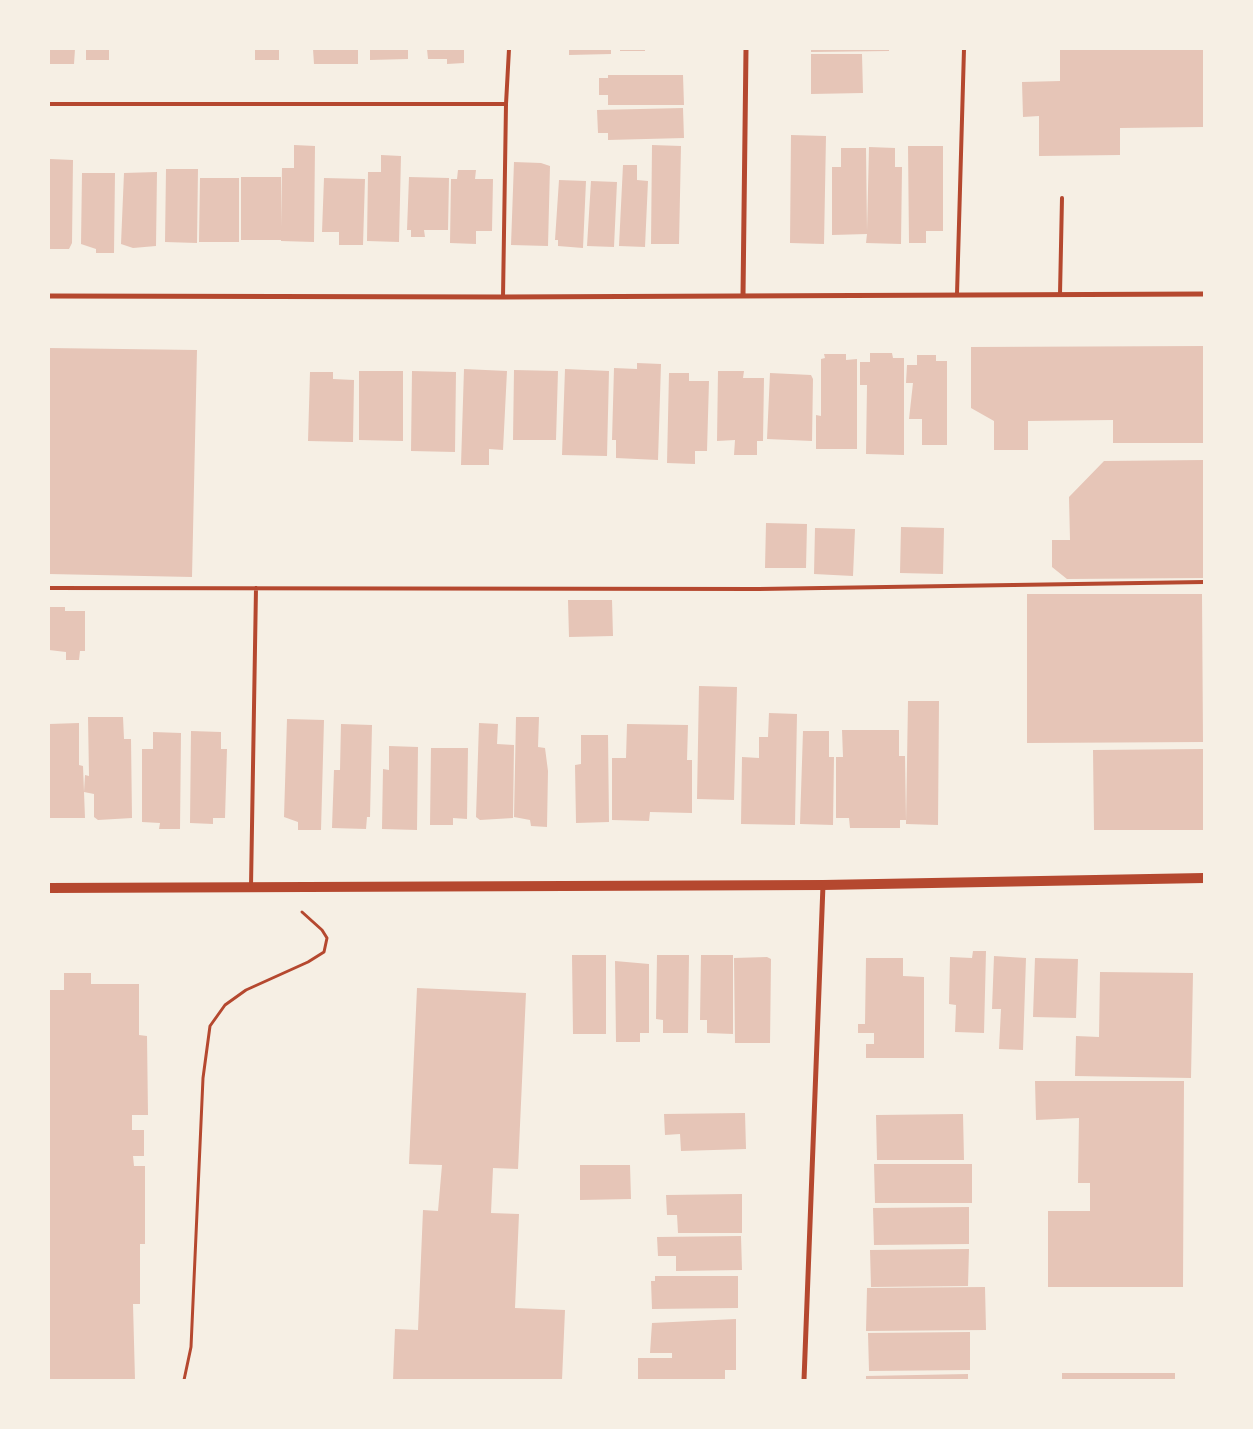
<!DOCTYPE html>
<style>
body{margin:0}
#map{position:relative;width:1253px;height:1429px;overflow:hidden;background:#f6efe4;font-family:"PT Sans Narrow",sans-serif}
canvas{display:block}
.frame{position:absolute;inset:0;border:50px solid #f6efe4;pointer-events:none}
</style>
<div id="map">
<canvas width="1253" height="1429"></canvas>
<div class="frame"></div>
</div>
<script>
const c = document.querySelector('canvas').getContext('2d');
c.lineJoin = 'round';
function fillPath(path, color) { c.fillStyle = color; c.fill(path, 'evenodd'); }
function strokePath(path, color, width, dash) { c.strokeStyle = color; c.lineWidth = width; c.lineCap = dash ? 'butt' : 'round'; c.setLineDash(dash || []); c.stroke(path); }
const building = new Path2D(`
 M 49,49 L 75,49 L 74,64 L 49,64 Z
 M 86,49 L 109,49 L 109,60 L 86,60 Z
 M 255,49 L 279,49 L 279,60 L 255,60 Z
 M 313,49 L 358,49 L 358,64 L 314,64 Z
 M 370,49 L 408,49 L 408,59 L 370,60 Z
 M 427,49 L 464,49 L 464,63 L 447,64 L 447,59 L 428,59 Z
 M 569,49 L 611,49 L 611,54 L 569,55 Z
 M 620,49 L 645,49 L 645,51 L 620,51 Z
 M 811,49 L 889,49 L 889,51 L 811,52 Z
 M 1060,49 L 1204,49 L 1204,127 L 1120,128 L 1120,155 L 1039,156 L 1039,116 L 1023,117 L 1022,82 L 1060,81 Z
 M 811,54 L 862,54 L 863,93 L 811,94 Z
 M 608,75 L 683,75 L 684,105 L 608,105 L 608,95 L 599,95 L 599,78 L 608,78 Z
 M 683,108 L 684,138 L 608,140 L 608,133 L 598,133 L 597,110 Z
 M 791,135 L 826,136 L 824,244 L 790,243 Z
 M 294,145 L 315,146 L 314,242 L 281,241 L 281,240 L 241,240 L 241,177 L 281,177 L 281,227 L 282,168 L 294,168 Z
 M 652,145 L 681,146 L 679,244 L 651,244 Z
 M 908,146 L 943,146 L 943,231 L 926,231 L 926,243 L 909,243 Z
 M 869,147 L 895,148 L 895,167 L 902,167 L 901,244 L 866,243 L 867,234 L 832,235 L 832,167 L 841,167 L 841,148 L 866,148 L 867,231 Z
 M 381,155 L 401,156 L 399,242 L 367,241 L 368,172 L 381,172 Z
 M 50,159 L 73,160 L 72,243 L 69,249 L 49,249 L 49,179 L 50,179 Z
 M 514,162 L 541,163 L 550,166 L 548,246 L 511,245 Z
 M 623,165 L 637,165 L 637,180 L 648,181 L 645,247 L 619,246 Z
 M 166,169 L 198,169 L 197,243 L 165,242 Z
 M 458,170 L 476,170 L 475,179 L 493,179 L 492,231 L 476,231 L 476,244 L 450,243 L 451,179 L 457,179 Z
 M 157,172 L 156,246 L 133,248 L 121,244 L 124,173 Z
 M 82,173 L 115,173 L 114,253 L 96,253 L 96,249 L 81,244 Z
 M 409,177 L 449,178 L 448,230 L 424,230 L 425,237 L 411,237 L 411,230 L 407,230 Z
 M 200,178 L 239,178 L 239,242 L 199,242 Z
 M 324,178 L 365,179 L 363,245 L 339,245 L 339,232 L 322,232 Z
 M 559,180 L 586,181 L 583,248 L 558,246 L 558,240 L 555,240 Z
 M 591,181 L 617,182 L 614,247 L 587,246 Z
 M 1204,346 L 1204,443 L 1113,443 L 1113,420 L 1028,421 L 1028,450 L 994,450 L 994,421 L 971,408 L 971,347 Z
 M 49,348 L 197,350 L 192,577 L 49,574 Z
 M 870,353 L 892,353 L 893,358 L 904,358 L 904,455 L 866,454 L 867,385 L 860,385 L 860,362 L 870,362 Z
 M 824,354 L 846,354 L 846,360 L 857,359 L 857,449 L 816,449 L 816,415 L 821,416 L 821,359 L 825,358 Z
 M 917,355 L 936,355 L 936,361 L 947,361 L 947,445 L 922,445 L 922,419 L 909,419 L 913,383 L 906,383 L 907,365 L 917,365 Z
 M 637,363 L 661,364 L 658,460 L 616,458 L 616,440 L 612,440 L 614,368 L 637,369 Z
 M 464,369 L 507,371 L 503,450 L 489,449 L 489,465 L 461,465 Z
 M 565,369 L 609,371 L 607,456 L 562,455 Z
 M 514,370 L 558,371 L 556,440 L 513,440 Z
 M 359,371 L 403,371 L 403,441 L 359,440 Z
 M 412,371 L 456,372 L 455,452 L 411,451 Z
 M 718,371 L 744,371 L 743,378 L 764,378 L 763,441 L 757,441 L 757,455 L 734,455 L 735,440 L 717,441 Z
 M 310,372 L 333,372 L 333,379 L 354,380 L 353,442 L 308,441 Z
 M 669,373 L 689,373 L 689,381 L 709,381 L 707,451 L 695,451 L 695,464 L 667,463 Z
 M 770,373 L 811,375 L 813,379 L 812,441 L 767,439 Z
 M 1204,460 L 1204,578 L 1067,579 L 1052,567 L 1052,540 L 1070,540 L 1069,497 L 1104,461 Z
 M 766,523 L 807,524 L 806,568 L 765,568 Z
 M 901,527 L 944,528 L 943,574 L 900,573 Z
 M 815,528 L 855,529 L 853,576 L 814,574 Z
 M 1027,594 L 1202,594 L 1203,742 L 1027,743 Z
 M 568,600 L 612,600 L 613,636 L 569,637 Z
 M 49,607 L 65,607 L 65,611 L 85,611 L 85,651 L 80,651 L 79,660 L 66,660 L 66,652 L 49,650 Z
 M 699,686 L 737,687 L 734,800 L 697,799 Z
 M 908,701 L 939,701 L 938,825 L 906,824 Z
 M 769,713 L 797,714 L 795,825 L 741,824 L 742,757 L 759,758 L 759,737 L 768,737 Z
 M 88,717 L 123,717 L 124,739 L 131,739 L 132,818 L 98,820 L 94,817 L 94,794 L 84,792 L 85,775 L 89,776 Z
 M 516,717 L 539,717 L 538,747 L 545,748 L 548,771 L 547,827 L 531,826 L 530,820 L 514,817 Z
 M 287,719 L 324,720 L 321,830 L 298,830 L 298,822 L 284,817 Z
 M 79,723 L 79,765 L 83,766 L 85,818 L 49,818 L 49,724 Z
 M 479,723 L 498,724 L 497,744 L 514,745 L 513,818 L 480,820 L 476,817 Z
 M 341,724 L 372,725 L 370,817 L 367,817 L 366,829 L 332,828 L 334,770 L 340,770 Z
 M 627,724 L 688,725 L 687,760 L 692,760 L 692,813 L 650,812 L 649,821 L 612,820 L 612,758 L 626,758 Z
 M 842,730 L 899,730 L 899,756 L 905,756 L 906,820 L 900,820 L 900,828 L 850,828 L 849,818 L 836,818 L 836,757 L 843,757 Z
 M 191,731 L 221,732 L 221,749 L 227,749 L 225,818 L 213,818 L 213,824 L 190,823 Z
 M 803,731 L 829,731 L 829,757 L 834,757 L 833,825 L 800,824 Z
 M 153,732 L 181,733 L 180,829 L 159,829 L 160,823 L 142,822 L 142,749 L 153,749 Z
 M 581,735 L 608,735 L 609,822 L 576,823 L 575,765 L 581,764 Z
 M 389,746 L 418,747 L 417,830 L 382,829 L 383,769 L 389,770 Z
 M 431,748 L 468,748 L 467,819 L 453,818 L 453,825 L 430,825 Z
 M 1203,749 L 1203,830 L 1094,830 L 1093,750 Z
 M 973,951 L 986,951 L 984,1033 L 955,1032 L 956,1005 L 949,1004 L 950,957 L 972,958 Z
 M 572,955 L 606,955 L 606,1034 L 573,1034 Z
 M 657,955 L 689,955 L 688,1033 L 663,1033 L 663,1020 L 656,1019 Z
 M 701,955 L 733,955 L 733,1034 L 707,1033 L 707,1020 L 700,1020 Z
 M 994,956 L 1026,958 L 1023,1050 L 999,1049 L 1001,1009 L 992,1009 Z
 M 767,957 L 771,959 L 770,1043 L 735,1043 L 734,958 Z
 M 866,958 L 903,958 L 903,976 L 924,977 L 924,1058 L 866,1058 L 866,1044 L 874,1044 L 874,1033 L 858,1033 L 858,1024 L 865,1024 Z
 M 1035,958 L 1078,959 L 1076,1018 L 1033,1017 Z
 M 615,961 L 649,964 L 649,1033 L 640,1033 L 640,1042 L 616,1042 Z
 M 1100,972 L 1193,973 L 1191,1078 L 1075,1076 L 1076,1036 L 1099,1037 Z
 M 64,973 L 91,973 L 91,984 L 139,984 L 139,1035 L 147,1036 L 148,1115 L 132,1115 L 132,1130 L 144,1130 L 144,1156 L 133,1156 L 134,1166 L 145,1166 L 145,1244 L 140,1244 L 140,1304 L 133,1304 L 135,1380 L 49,1380 L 49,990 L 64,990 Z
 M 417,988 L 526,993 L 518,1169 L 493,1168 L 491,1213 L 519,1214 L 515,1308 L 565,1310 L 562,1380 L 393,1380 L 395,1329 L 418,1330 L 423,1210 L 438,1211 L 442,1165 L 409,1164 Z
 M 1035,1081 L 1184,1081 L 1183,1287 L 1048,1287 L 1048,1211 L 1090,1211 L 1090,1183 L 1078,1183 L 1079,1118 L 1036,1120 Z
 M 745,1113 L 746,1149 L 681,1151 L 680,1134 L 665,1135 L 664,1114 Z
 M 963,1114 L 964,1160 L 877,1160 L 876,1115 Z
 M 874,1164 L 972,1164 L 972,1203 L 875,1203 Z
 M 580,1165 L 630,1165 L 631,1199 L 580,1200 Z
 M 742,1194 L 742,1233 L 678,1233 L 677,1215 L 667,1215 L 666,1195 Z
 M 969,1207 L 969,1244 L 874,1245 L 873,1208 Z
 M 741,1236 L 742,1270 L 676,1271 L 676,1256 L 658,1256 L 657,1237 Z
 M 969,1249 L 968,1286 L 871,1287 L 870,1250 Z
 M 655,1276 L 738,1276 L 738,1308 L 652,1309 L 651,1281 L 655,1281 Z
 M 985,1287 L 986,1330 L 866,1331 L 867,1288 Z
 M 736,1319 L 736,1370 L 725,1370 L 725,1380 L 638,1380 L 638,1358 L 672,1358 L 672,1353 L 650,1353 L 652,1323 Z
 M 970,1332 L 970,1370 L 869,1371 L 868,1333 Z
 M 1062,1373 L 1175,1373 L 1175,1380 L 1062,1380 Z
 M 968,1374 L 968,1380 L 866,1380 L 866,1376 Z`);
const path = new Path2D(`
 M 184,1380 L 191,1347 L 203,1078 L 210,1026 L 225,1005 L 246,990 L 308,962 L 324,952 L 327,938 L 322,930 L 302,912`);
const service = new Path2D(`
 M 49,104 L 506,104
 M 957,294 L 964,49
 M 1060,294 L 1062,198
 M 503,297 L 506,104 L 509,49
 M 49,588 L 759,589 L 1204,582
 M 251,886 L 256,588`);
const minor = new Path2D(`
 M 743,295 L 746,49
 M 49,296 L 503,297 L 1204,294
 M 804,1380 L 823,885`);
const secondary = new Path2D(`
 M 49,888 L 823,885 L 1204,878`);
fillPath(building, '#e6c5b7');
strokePath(path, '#b5482f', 3);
strokePath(service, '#b5482f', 4);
strokePath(minor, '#b5482f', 5);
strokePath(secondary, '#b5482f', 10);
</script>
